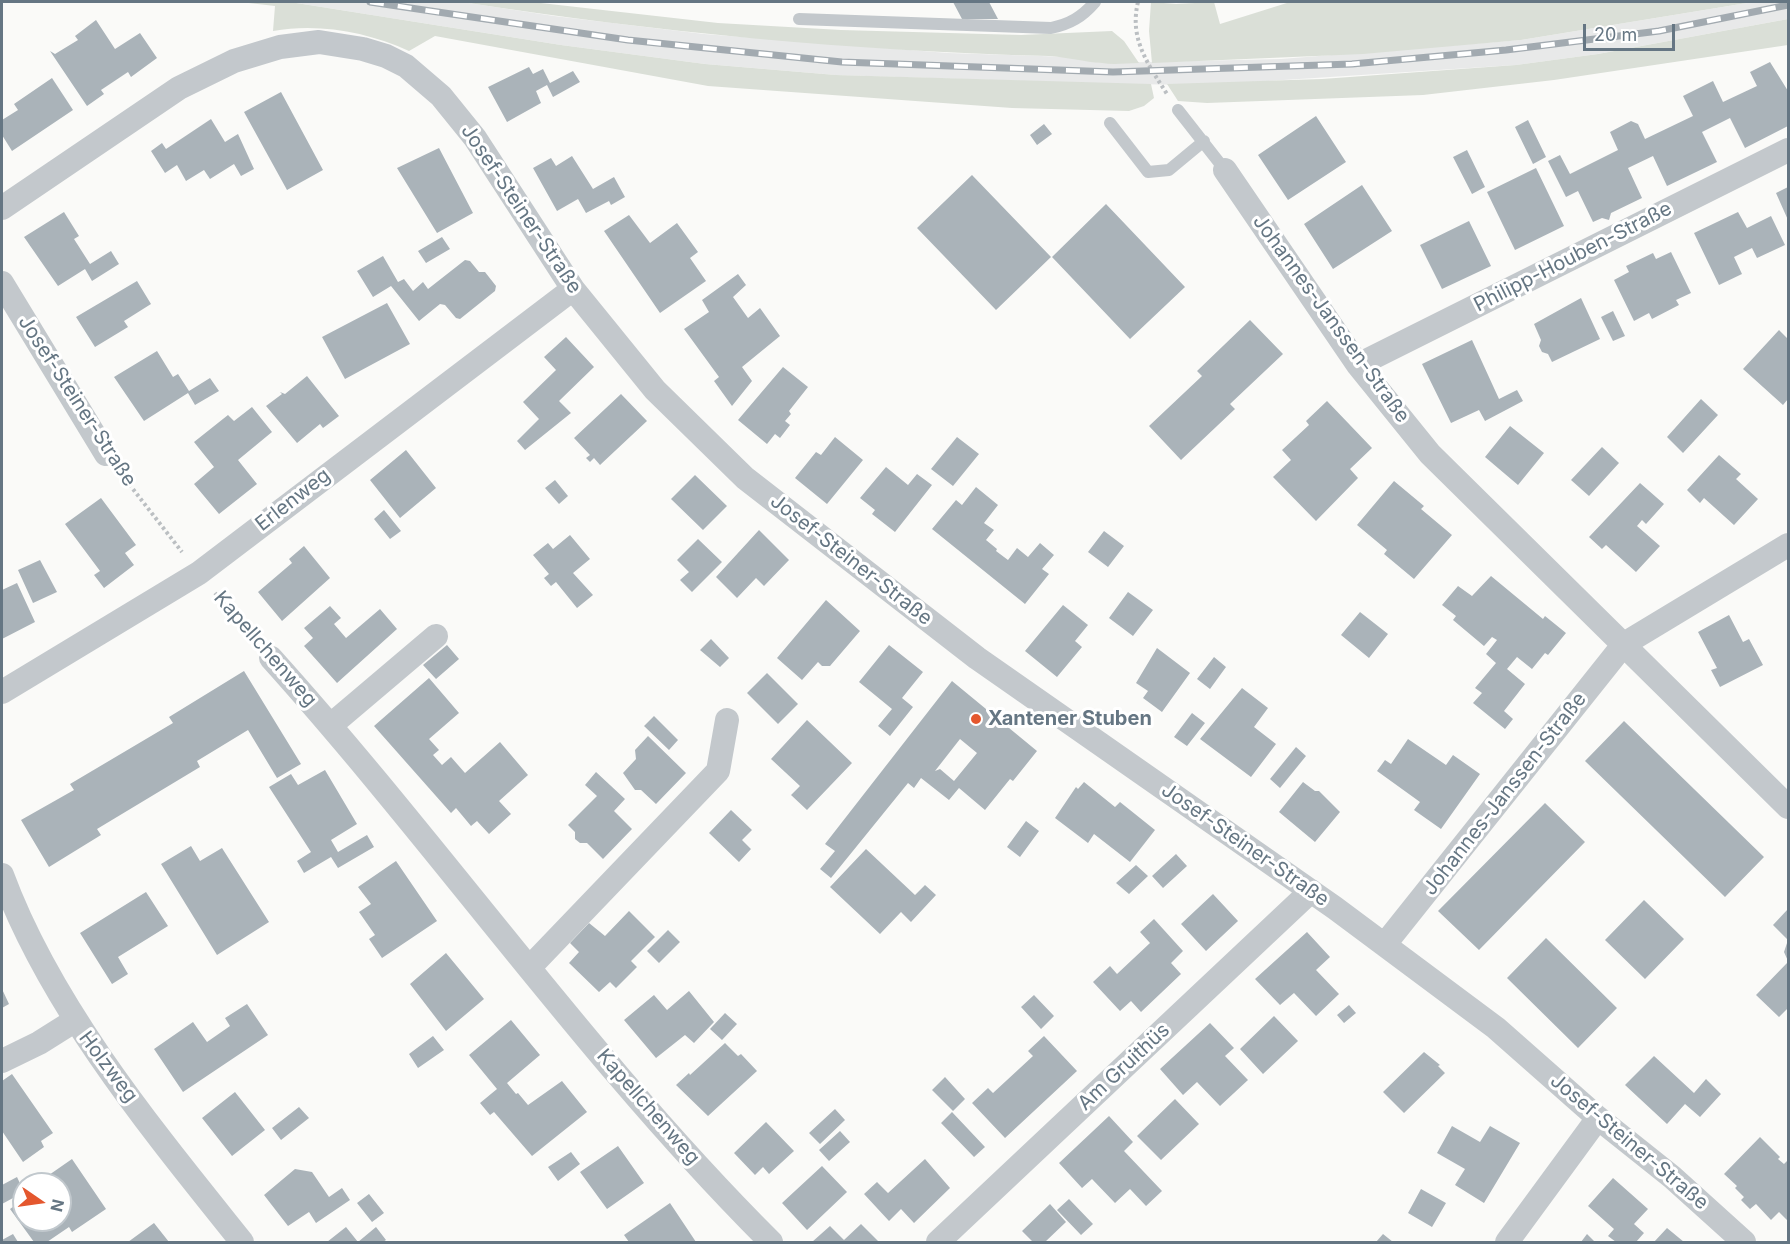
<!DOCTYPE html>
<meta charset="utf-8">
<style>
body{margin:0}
#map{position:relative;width:1790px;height:1244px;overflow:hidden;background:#fafaf8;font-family:Inter,sans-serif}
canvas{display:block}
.frame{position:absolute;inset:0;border:3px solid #657683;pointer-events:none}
.north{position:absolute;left:12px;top:1172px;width:60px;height:60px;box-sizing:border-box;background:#fff;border:2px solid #c1c8cd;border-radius:50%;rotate:103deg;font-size:16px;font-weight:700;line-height:24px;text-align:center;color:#657683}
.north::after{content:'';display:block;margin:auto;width:21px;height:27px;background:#e4572e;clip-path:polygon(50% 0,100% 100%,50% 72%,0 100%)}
.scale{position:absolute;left:1583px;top:24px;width:92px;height:27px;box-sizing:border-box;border:3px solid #657683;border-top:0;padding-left:8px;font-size:18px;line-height:21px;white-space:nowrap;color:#657683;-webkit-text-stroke:4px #fff;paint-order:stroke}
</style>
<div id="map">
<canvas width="1790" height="1244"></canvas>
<div class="frame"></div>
<div class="north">N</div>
<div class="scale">20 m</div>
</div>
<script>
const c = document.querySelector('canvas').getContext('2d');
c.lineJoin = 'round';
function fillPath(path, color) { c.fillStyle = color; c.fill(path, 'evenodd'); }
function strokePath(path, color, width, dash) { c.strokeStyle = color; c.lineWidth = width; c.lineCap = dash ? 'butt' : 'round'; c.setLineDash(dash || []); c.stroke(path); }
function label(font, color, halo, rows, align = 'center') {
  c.font = font + ' Inter,sans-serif'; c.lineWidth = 6; c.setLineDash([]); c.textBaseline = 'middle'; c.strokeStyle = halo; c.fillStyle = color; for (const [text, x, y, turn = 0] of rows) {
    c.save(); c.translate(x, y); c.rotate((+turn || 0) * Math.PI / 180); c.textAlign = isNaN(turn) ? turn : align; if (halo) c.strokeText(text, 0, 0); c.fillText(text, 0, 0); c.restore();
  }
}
const built = new Path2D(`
 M 290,2 L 462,2 L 554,16 L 704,34 L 948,53 L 1071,57 L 1102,63 L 1281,59 L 1521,40 L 1753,2 L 1788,2 L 1788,19 L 1598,54 L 1516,65 L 1206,85 L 1119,84 L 836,75 L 705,64 L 561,45 Z`);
const green = new Path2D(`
 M 240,2 L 290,2 L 561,45 L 705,64 L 836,75 L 1151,84 L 1154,98 L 1144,106 L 1129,111 L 1012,108 L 708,86 L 435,36 L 409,51 C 367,32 319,23 273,31 L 275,6 Z
 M 462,2 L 532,2 L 718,23 L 841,30 L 1021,35 L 1112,31 L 1124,41 L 1139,63 C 1127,63 1114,65 1102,63 C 1084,62 1067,57 1049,56 C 852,51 656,32 462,2 Z
 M 1151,2 L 1176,4 L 1214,2 L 1220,24 L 1290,2 L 1753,2 L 1521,40 L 1363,54 L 1152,63 L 1149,31 Z
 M 1788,19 L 1788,45 L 1554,80 L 1423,95 L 1207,103 L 1178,101 L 1167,84 L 1322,79 L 1516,65 L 1598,54 Z`);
const building = new Path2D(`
 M 953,2 L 989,2 L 998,19 L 962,19 Z
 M 96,20 L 115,49 L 140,33 L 157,58 L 131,77 L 128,72 L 101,90 L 104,94 L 87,106 L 50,51 L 55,54 L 78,40 L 75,36 Z
 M 1770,62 L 1788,91 L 1788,126 L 1745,148 L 1730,118 L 1702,132 L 1717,162 L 1667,186 L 1653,156 L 1628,168 L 1642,198 L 1611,213 L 1609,220 L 1602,218 L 1593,222 L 1578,191 L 1566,197 L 1548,161 L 1560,155 L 1570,174 L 1618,150 L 1610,132 L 1631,121 L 1638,124 L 1645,139 L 1693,116 L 1683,96 L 1713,81 L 1723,102 L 1757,86 L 1750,72 Z
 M 529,67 L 533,74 L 543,69 L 550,83 L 573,71 L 580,82 L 553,97 L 547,85 L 536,91 L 541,103 L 507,122 L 488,87 Z
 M 52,78 L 73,110 L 12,151 L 2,135 L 2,120 L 18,110 L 14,104 Z
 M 281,92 L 323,170 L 287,190 L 244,112 Z
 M 1316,116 L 1346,162 L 1288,200 L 1258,155 Z
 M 211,119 L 225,142 L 238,134 L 254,169 L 241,176 L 234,164 L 210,179 L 204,170 L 186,181 L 177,165 L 165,173 L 151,151 L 162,143 L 166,149 Z
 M 1528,120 L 1546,157 L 1533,164 L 1515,127 Z
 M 1044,124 L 1052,134 L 1037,145 L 1030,135 Z
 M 439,148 L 473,213 L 437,233 L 397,168 Z
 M 1467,150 L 1485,187 L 1472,194 L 1453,157 Z
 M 572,156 L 593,189 L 614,177 L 625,197 L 611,205 L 609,201 L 586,213 L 578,199 L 557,211 L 533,168 L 551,158 L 556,166 Z
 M 1536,168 L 1564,226 L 1515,250 L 1487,192 Z
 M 972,175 L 1051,257 L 996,310 L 917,228 Z
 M 1362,185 L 1392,231 L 1333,269 L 1304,224 Z
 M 1788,187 L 1788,220 L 1776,193 Z
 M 1106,204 L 1185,287 L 1130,339 L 1052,257 Z
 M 64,212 L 79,236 L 74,239 L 90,264 L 111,251 L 119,264 L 92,281 L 85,269 L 58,286 L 24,237 Z
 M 1738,212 L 1747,228 L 1771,216 L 1785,245 L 1757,258 L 1752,248 L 1734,257 L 1742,274 L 1719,285 L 1694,233 Z
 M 629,215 L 650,243 L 677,223 L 698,252 L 690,258 L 706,281 L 660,313 L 604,231 Z
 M 1469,221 L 1491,266 L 1442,289 L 1420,245 Z
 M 442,237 L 450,249 L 426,263 L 418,251 Z
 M 1671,252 L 1691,293 L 1676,300 L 1679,305 L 1652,319 L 1649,313 L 1634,321 L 1614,280 L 1629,272 L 1626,266 L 1653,253 L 1656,259 Z
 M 383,256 L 398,282 L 404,279 L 413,291 L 423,282 L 428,289 L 465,260 L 470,261 L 479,272 L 485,272 L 496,286 L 495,291 L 460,319 L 456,318 L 445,305 L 440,304 L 419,321 L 391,286 L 373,297 L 357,271 Z
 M 738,274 L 746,285 L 733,297 L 748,318 L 760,308 L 780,336 L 742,367 L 752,381 L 732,406 L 714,381 L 719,377 L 684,329 L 709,312 L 702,300 Z
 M 137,281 L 151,304 L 124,321 L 128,327 L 95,347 L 76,317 Z
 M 1581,298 L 1600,339 L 1552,362 L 1548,354 L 1542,352 L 1539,346 L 1541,340 L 1534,324 Z
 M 387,303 L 410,344 L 345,379 L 322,337 Z
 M 1613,311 L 1625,336 L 1613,341 L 1601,317 Z
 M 1250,320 L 1283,354 L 1230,404 L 1235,409 L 1181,460 L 1149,426 L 1202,376 L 1197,371 Z
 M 1779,330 L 1788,339 L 1788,399 L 1783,405 L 1743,369 Z
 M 566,337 L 594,367 L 559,401 L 571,413 L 525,450 L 517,441 L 539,419 L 523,402 L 556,370 L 544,357 Z
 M 1472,340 L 1499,399 L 1517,390 L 1523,401 L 1485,421 L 1479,410 L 1451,423 L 1422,364 Z
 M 157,351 L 173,377 L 178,374 L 189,391 L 210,378 L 219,391 L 195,405 L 188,393 L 144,421 L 114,377 Z
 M 783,367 L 808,387 L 789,411 L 791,414 L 785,421 L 790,425 L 780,438 L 775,434 L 767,444 L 738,420 Z
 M 307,376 L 339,416 L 323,428 L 320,424 L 297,443 L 266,406 L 282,394 L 280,392 L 285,394 Z
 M 621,394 L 647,421 L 600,465 L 594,458 L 590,462 L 586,458 L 590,455 L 574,438 Z
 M 1701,399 L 1718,415 L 1683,453 L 1667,437 Z
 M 1327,401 L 1372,448 L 1350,469 L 1358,478 L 1316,521 L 1273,477 L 1291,460 L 1282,450 L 1309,425 L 1306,421 Z
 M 252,407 L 272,432 L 238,460 L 257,484 L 219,514 L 194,484 L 214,467 L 194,442 L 228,415 L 234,421 Z
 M 1510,426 L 1544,453 L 1518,485 L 1485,457 Z
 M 835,437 L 863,460 L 827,504 L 795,478 L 816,452 L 821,455 Z
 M 957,437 L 979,454 L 953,486 L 931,469 Z
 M 1602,447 L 1619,463 L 1589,496 L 1571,480 Z
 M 406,450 L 436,488 L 400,518 L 370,480 Z
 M 1719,455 L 1741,474 L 1736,479 L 1758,499 L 1734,525 L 1704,498 L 1700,503 L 1687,490 Z
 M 886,467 L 908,485 L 917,474 L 932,485 L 895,532 L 872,514 L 875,510 L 860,498 Z
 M 695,475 L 727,506 L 703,530 L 671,499 Z
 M 555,480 L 568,496 L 559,504 L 545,488 Z
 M 1394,481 L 1424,506 L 1421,509 L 1452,535 L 1414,579 L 1384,554 L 1387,550 L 1357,525 Z
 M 1640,483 L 1664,504 L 1646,524 L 1642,520 L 1637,526 L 1660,546 L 1636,572 L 1606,545 L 1602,549 L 1589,537 Z
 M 976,487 L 998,505 L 984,523 L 994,530 L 986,540 L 997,549 L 996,551 L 1008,560 L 1017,548 L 1028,557 L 1040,543 L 1054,555 L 1042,569 L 1049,574 L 1025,604 L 932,529 L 956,500 L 962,505 Z
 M 101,498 L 136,545 L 125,553 L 134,565 L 104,588 L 94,575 L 100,571 L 65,524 Z
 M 384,510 L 401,531 L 390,539 L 374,519 Z
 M 759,530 L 789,560 L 764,586 L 756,578 L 737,598 L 716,577 Z
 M 1104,531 L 1124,546 L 1108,567 L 1088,552 Z
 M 570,535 L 590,559 L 573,573 L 593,595 L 577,608 L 556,582 L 551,586 L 544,578 L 549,574 L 533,555 L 548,543 L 553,549 Z
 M 698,539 L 722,562 L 692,592 L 680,580 L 689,572 L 677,560 Z
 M 304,546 L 330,578 L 282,621 L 258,592 L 292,563 L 289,559 Z
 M 40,560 L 57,592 L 33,603 L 18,570 Z
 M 1491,576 L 1543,619 L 1545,616 L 1566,633 L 1548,655 L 1545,653 L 1532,669 L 1517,657 L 1507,669 L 1525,684 L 1504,711 L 1513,719 L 1505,729 L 1473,703 L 1482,693 L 1475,688 L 1496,663 L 1486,654 L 1497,640 L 1492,637 L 1484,646 L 1453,620 L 1456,616 L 1442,605 L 1458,586 L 1472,596 Z
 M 17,583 L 35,622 L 2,639 L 2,590 Z
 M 1128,592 L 1153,610 L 1133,636 L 1109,618 Z
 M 826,600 L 860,631 L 830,666 L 822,666 L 818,662 L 802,680 L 777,658 Z
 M 1063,605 L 1088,625 L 1075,641 L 1082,647 L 1057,677 L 1025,651 Z
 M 330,606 L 341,618 L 334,624 L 346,638 L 380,609 L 397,629 L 337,683 L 304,646 L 313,638 L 304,628 Z
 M 1360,612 L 1388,634 L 1369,658 L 1341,635 Z
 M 1729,615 L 1743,642 L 1749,639 L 1763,665 L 1720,687 L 1711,670 L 1717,668 L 1698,632 Z
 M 711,639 L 729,658 L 720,667 L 700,650 Z
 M 447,645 L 459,659 L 436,679 L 423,665 Z
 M 889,645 L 923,672 L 902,698 L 913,707 L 890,736 L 878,726 L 892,709 L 859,682 Z
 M 1157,648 L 1190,673 L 1162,712 L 1143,698 L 1148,691 L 1136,683 Z
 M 1214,657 L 1226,667 L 1210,689 L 1197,679 Z
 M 244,671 L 301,764 L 277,778 L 248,730 L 197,761 L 200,767 L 97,829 L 101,835 L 49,867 L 21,820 L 74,790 L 70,784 L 173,723 L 169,717 Z
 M 767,673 L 798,704 L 778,724 L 747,693 Z
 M 429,678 L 459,713 L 429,739 L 439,750 L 433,755 L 442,765 L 451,757 L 465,773 L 500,742 L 528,775 L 499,801 L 511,814 L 489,834 L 477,821 L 471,826 L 456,808 L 451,813 L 374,726 Z
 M 952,681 L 1037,751 L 1013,781 L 1010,779 L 985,810 L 959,788 L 949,800 L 921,778 L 914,788 L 908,783 L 831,878 L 820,869 L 835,851 L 825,844 ZM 960,739 L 977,753 L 954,781 L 940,769 L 935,771 Z
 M 1242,688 L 1268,708 L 1254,727 L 1276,744 L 1251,777 L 1200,739 Z
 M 1192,713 L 1205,723 L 1187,746 L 1174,737 Z
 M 654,716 L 678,740 L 669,750 L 644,726 Z
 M 807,720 L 852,763 L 807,810 L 791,795 L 800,786 L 771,759 Z
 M 1624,721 L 1764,857 L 1725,897 L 1585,761 Z
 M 648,736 L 686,773 L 656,804 L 641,790 L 635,790 L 623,773 L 636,759 L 635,750 Z
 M 1408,739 L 1446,765 L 1453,755 L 1480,774 L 1441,829 L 1414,810 L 1420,802 L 1377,771 L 1385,760 L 1391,764 Z
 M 1296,747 L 1306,756 L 1280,788 L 1270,779 Z
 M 325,770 L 357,824 L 331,840 L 338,852 L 367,835 L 374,847 L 338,868 L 331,857 L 304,873 L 297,861 L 311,852 L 269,787 L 291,774 L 298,785 Z
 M 596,772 L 625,799 L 614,811 L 632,829 L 603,859 L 587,843 L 580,843 L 575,839 L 575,832 L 568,825 L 597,796 L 585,785 Z
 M 1084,782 L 1115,807 L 1120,802 L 1155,830 L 1130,862 L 1094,834 L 1088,843 L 1055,818 L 1076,787 L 1078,789 Z
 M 1303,782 L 1315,791 L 1319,791 L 1340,812 L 1315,842 L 1279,812 Z
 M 1545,803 L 1585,842 L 1479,950 L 1438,911 Z
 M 731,810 L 752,830 L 742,840 L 751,849 L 739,862 L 709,833 Z
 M 1026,821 L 1039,831 L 1020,857 L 1007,847 Z
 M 191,846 L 200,861 L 222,848 L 269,922 L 217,955 L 161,864 Z
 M 866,849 L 915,895 L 925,885 L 936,895 L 911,922 L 901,912 L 880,934 L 830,887 Z
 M 1176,854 L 1187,866 L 1163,888 L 1152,876 Z
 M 396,861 L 437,921 L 382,958 L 369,939 L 375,935 L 359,912 L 371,904 L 358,887 Z
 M 1136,865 L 1148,876 L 1129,894 L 1116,883 Z
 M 146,892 L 168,926 L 118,957 L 128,974 L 112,984 L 80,933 Z
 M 1213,894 L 1238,921 L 1206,951 L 1181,924 Z
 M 1644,900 L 1684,939 L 1645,979 L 1605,940 Z
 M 1788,909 L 1788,961 L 1784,952 L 1788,940 L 1773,925 Z
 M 629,911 L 655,937 L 631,961 L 637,967 L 616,988 L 610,982 L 599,992 L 569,963 L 579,952 L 570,943 L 589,923 L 605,936 Z
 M 1154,919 L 1183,951 L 1171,963 L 1181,974 L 1141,1012 L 1131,1001 L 1120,1011 L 1093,982 L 1110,966 L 1117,974 L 1150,943 L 1140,932 Z
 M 668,930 L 680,942 L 659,963 L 647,951 Z
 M 1307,932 L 1330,957 L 1316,970 L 1339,994 L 1316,1016 L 1294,993 L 1280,1005 L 1255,979 Z
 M 1546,938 L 1617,1008 L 1578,1048 L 1507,978 Z
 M 446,953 L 484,999 L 446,1031 L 410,984 Z
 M 1788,962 L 1788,1008 L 1779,1017 L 1756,995 Z
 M 2,989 L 9,1004 L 2,1008 Z
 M 689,991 L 714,1022 L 694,1043 L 685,1035 L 656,1058 L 624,1020 L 654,995 L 667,1010 Z
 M 1034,995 L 1054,1016 L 1041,1029 L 1021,1007 Z
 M 247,1004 L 268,1035 L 183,1092 L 154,1049 L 193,1022 L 207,1042 L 230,1026 L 225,1018 Z
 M 1349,1005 L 1356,1013 L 1344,1023 L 1337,1015 Z
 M 725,1013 L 737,1024 L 722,1040 L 710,1029 Z
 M 1274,1016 L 1298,1041 L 1263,1074 L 1240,1049 Z
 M 511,1020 L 540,1055 L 507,1083 L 516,1094 L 518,1093 L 528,1105 L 562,1081 L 587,1112 L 532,1156 L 494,1112 L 490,1115 L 480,1103 L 497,1089 L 469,1055 Z
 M 1210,1023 L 1234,1048 L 1225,1056 L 1248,1080 L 1220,1106 L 1197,1082 L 1183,1095 L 1160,1069 Z
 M 433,1036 L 444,1050 L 418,1068 L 409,1054 Z
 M 1044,1036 L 1077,1071 L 1005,1138 L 972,1103 L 988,1088 L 993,1093 L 1033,1056 L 1028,1051 Z
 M 725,1043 L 738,1056 L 741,1054 L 757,1071 L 708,1116 L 676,1085 L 689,1073 L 690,1075 Z
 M 1424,1052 L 1440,1065 L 1438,1066 L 1445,1073 L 1404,1113 L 1383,1092 Z
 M 1654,1056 L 1694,1093 L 1706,1079 L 1721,1094 L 1700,1117 L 1685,1104 L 1667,1124 L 1625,1085 Z
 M 12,1074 L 53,1133 L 41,1141 L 44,1147 L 23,1162 L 2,1131 L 2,1081 Z
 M 945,1077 L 965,1099 L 953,1111 L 932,1090 Z
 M 235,1092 L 265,1130 L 232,1156 L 202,1118 Z
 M 1175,1099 L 1199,1124 L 1161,1160 L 1137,1136 Z
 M 299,1107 L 309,1118 L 281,1140 L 272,1128 Z
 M 835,1109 L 845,1120 L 820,1144 L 809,1133 Z
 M 952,1112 L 985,1147 L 974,1157 L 941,1123 Z
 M 1109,1116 L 1133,1142 L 1124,1151 L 1162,1191 L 1146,1206 L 1130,1189 L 1115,1203 L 1092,1179 L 1082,1188 L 1059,1163 Z
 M 766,1122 L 794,1151 L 769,1174 L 763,1167 L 755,1175 L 734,1153 Z
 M 1452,1126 L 1480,1142 L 1490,1126 L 1520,1143 L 1484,1203 L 1455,1185 L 1465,1169 L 1437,1153 Z
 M 840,1131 L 850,1142 L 829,1161 L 819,1150 Z
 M 1760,1137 L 1780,1157 L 1778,1159 L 1784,1164 L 1788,1160 L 1788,1221 L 1779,1212 L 1771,1220 L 1756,1204 L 1750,1209 L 1741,1200 L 1744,1197 L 1735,1188 L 1737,1186 L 1724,1174 Z
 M 618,1146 L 644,1183 L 607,1209 L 580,1172 Z
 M 571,1152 L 580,1164 L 558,1181 L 548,1167 Z
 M 72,1159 L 106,1209 L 72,1232 L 69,1227 L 47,1242 L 34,1242 L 10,1209 L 24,1199 L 24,1220 L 60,1220 L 60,1184 L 36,1184 Z
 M 925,1159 L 950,1188 L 914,1223 L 901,1209 L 889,1221 L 864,1194 L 877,1182 L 888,1193 Z
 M 822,1166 L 847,1192 L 807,1230 L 782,1203 Z
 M 295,1169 L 312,1172 L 329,1197 L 342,1188 L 350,1200 L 316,1223 L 309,1212 L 288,1226 L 264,1195 Z
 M 17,1177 L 24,1192 L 2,1204 L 2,1185 Z
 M 1613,1178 L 1648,1209 L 1634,1224 L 1644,1233 L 1636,1242 L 1616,1242 L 1608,1236 L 1614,1229 L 1588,1206 Z
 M 1421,1189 L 1446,1203 L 1432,1227 L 1408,1213 Z
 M 369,1194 L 384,1213 L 372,1222 L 357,1203 Z
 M 1069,1199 L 1093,1224 L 1081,1235 L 1057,1210 Z
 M 670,1203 L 696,1242 L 629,1242 L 624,1235 Z
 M 1050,1204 L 1066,1222 L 1045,1242 L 1033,1242 L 1022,1231 Z
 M 154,1223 L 169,1242 L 128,1242 Z
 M 861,1224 L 879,1242 L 812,1242 L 830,1226 L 844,1240 Z
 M 346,1227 L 358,1242 L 376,1227 L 386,1240 L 383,1242 L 327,1242 Z
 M 1667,1228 L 1684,1242 L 1654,1242 Z
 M 13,1234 L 18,1242 L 2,1242 L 2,1240 Z
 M 1383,1234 L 1393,1242 L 1376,1242 Z
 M 1587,1234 L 1595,1242 L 1581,1242 Z`);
const path = new Path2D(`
 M 1138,2 C 1129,39 1148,64 1167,94
 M 122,475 L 182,552
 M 215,593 L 255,639`);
const service = new Path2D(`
 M 799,19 L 1051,28 C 1070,24 1082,17 1095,2
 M 1178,110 L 1225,170
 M 1110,123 L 1148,172 L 1169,170 L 1204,141`);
const minor = new Path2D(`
 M 1225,170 L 1358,365 L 1430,454 L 1788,807
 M 2,208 L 179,88 L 234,61 L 280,47 L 319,42 L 363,49 L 386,56 L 406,66 L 441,96 L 475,138 L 573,289 L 655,390 L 745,478 L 977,658 L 1335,908 L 1496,1028 L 1598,1118 L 1672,1177 L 1744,1242
 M 2,283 L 106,454
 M 1358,365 L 1788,150
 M 271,658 C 442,848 591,1063 771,1242
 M 2,692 L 199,573 L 573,289
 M 331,725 L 436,636
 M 2,875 C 51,1008 154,1132 242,1242
 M 1385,944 L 1624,644 L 1788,545
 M 530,967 L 718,771 L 727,720
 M 2,1061 L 39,1043 L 74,1021
 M 938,1242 L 1311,891
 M 1507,1242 L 1598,1118`);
const rail = new Path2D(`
 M 370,2 L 628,40 L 842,62 L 1113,72 L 1352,64 L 1506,50 L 1659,31 L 1788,5`);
const markers = [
 [976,719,6,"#e4572e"]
];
const streetNames = [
 ["Josef-Steiner-Straße",521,209,56],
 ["Philipp-Houben-Straße",1573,257,-27],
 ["Johannes-Janssen-Straße",1331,319,54],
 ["Josef-Steiner-Straße",77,401,57],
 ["Erlenweg",293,500,-38],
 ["Josef-Steiner-Straße",851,560,38],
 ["Kapellchenweg",265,649,49],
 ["Johannes-Janssen-Straße",1505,794,-52],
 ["Josef-Steiner-Straße",1245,845,35],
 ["Holzweg",108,1067,53],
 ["Am Gruithüs",1124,1067,-43],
 ["Kapellchenweg",648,1107,49],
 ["Josef-Steiner-Straße",1629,1142,40]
];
const poiNames = [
 ["Xantener Stuben",988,719]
];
fillPath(built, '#e8e9e9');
fillPath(green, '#dadfd7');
fillPath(building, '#aab3b9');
strokePath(path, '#bbbfc2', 4, [3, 3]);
strokePath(service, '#c3c8cc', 12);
strokePath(minor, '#c3c8cc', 24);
strokePath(rail, '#a2aab0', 7);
strokePath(rail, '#fff', 4.5, [14]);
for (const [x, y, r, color] of markers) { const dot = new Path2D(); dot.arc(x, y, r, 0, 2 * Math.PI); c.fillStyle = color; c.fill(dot); strokePath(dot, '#fff', 2); }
label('20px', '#657683', '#fff', streetNames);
label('bold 20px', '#657683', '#fff', poiNames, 'left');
</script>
